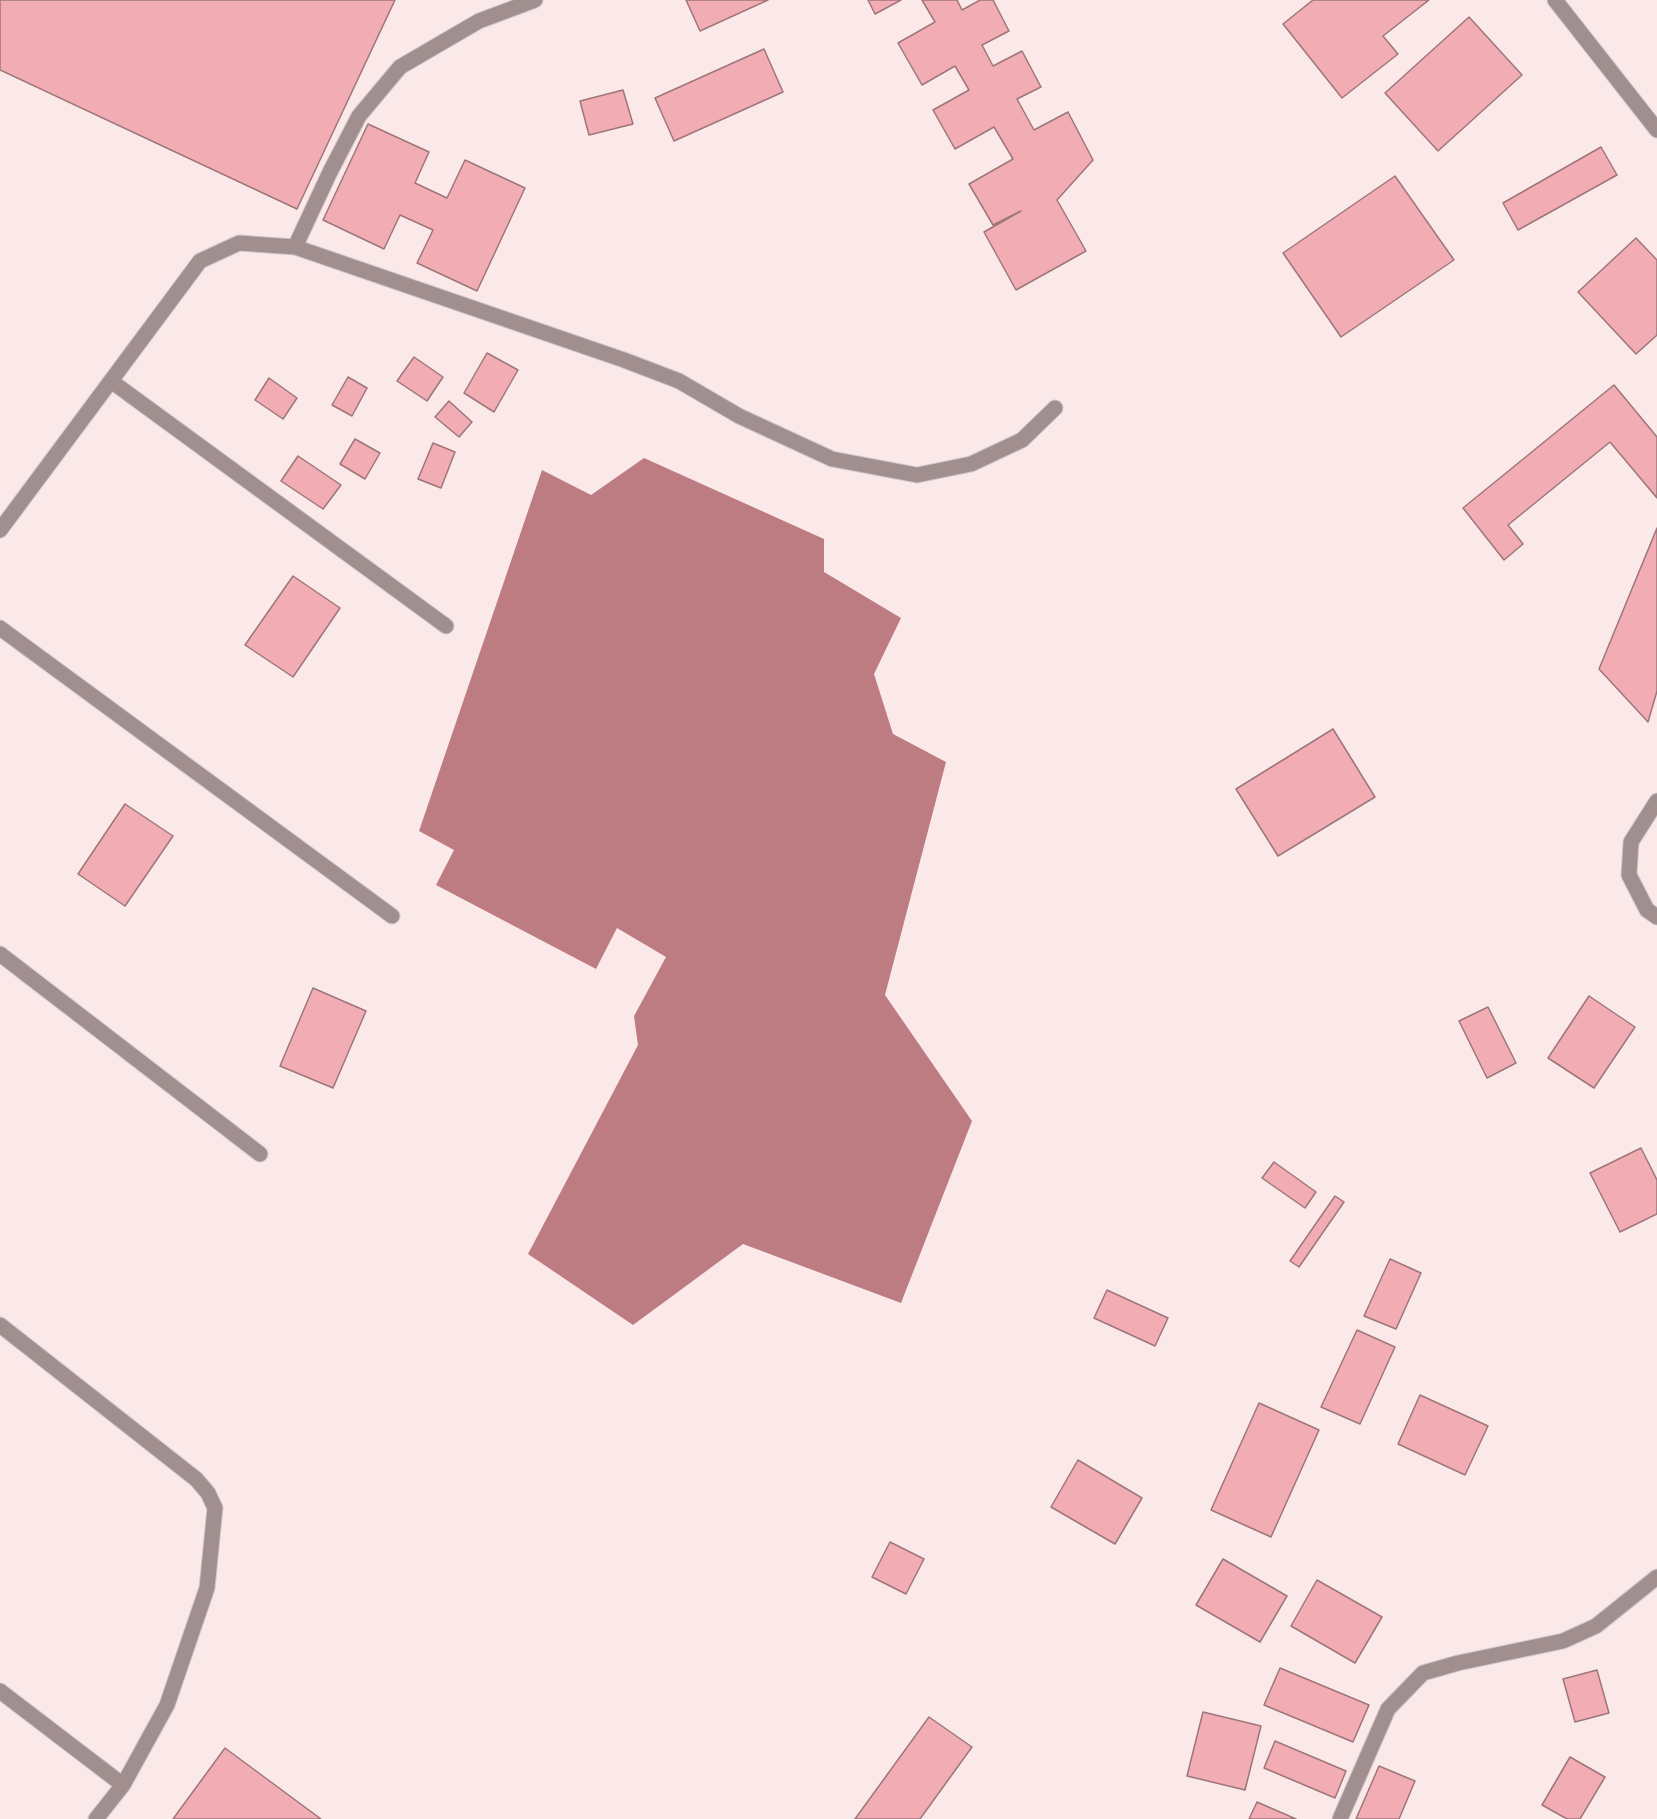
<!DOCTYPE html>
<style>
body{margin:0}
canvas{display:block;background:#fbe9ea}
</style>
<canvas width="1657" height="1819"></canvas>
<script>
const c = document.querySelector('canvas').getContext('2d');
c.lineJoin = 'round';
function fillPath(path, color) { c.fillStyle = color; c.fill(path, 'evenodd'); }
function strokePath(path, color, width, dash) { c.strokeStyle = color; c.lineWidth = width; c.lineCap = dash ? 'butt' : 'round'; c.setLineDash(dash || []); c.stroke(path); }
const water = new Path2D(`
 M 644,458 L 824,539 L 824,572 L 901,618 L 874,674 L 893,734 L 946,762 L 885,995 L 972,1121 L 901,1303 L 743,1244 L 633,1325 L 528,1254 L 638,1045 L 634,1016 L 666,957 L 617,928 L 596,969 L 436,885 L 454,850 L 419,831 L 542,470 L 591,495 Z`);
const building = new Path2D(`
 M 0,0 L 395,0 L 297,209 L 0,70 Z
 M 686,0 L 768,0 L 700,31 Z
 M 868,0 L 901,0 L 875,14 Z
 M 922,0 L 957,0 L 962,10 L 980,0 L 993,0 L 1009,31 L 982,45 L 993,66 L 1022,51 L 1041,87 L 1017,99 L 1034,130 L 1068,112 L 1093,160 L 1057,200 L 1086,251 L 1016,290 L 984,232 L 1021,211 L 993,225 L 969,184 L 1013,159 L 994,127 L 955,149 L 933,110 L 969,90 L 955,66 L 922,85 L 898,43 L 935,22 Z
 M 1313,0 L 1429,0 L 1383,36 L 1398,54 L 1342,98 L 1283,24 Z
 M 1469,17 L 1522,75 L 1438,151 L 1385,93 Z
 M 764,49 L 783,92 L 674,141 L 655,98 Z
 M 623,90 L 633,124 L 589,135 L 580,101 Z
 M 368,124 L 429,152 L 415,183 L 447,198 L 465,160 L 525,188 L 477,291 L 417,263 L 433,230 L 400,215 L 384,249 L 323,220 Z
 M 1601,147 L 1617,175 L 1518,230 L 1503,203 Z
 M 1395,176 L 1454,260 L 1341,337 L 1283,253 Z
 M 1636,238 L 1657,260 L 1657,335 L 1636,354 L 1578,292 Z
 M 487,353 L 518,370 L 494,412 L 464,393 Z
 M 414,357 L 443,377 L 427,401 L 397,381 Z
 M 348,377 L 367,388 L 352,416 L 332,405 Z
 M 269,378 L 297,398 L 283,419 L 255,400 Z
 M 1614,385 L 1657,437 L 1657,498 L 1610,442 L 1508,525 L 1523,544 L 1504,560 L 1463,508 Z
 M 449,401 L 472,422 L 459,437 L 435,417 Z
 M 355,439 L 380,453 L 365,479 L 340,464 Z
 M 433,443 L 455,452 L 441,488 L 418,479 Z
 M 298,456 L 341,485 L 323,509 L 281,481 Z
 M 1657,528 L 1657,691 L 1648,722 L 1599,669 Z
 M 293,576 L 340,608 L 293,677 L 245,645 Z
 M 1333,729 L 1375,797 L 1278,856 L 1236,789 Z
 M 125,804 L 173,836 L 125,906 L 78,874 Z
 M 313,988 L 366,1011 L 333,1088 L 280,1066 Z
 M 1589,996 L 1635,1027 L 1594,1088 L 1548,1058 Z
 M 1488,1007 L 1516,1063 L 1487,1078 L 1459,1021 Z
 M 1641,1148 L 1657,1180 L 1657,1214 L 1620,1232 L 1590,1173 Z
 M 1274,1162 L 1316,1192 L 1305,1208 L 1262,1178 Z
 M 1335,1196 L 1344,1202 L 1299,1267 L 1290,1261 Z
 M 1390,1259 L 1421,1273 L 1396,1329 L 1364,1316 Z
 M 1107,1290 L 1168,1318 L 1155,1346 L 1094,1318 Z
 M 1357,1330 L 1395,1347 L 1360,1424 L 1321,1407 Z
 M 1420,1395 L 1488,1426 L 1465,1475 L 1398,1444 Z
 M 1259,1403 L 1319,1430 L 1271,1537 L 1211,1510 Z
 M 1078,1460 L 1142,1498 L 1115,1544 L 1051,1507 Z
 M 890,1542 L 924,1559 L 906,1594 L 872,1577 Z
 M 1223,1559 L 1287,1596 L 1260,1642 L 1196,1605 Z
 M 1317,1580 L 1382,1617 L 1355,1663 L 1291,1626 Z
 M 1280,1668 L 1369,1705 L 1353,1742 L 1264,1705 Z
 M 1597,1670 L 1609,1713 L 1575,1722 L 1563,1679 Z
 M 1203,1712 L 1261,1726 L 1245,1790 L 1187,1776 Z
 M 929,1717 L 972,1747 L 920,1819 L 855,1819 Z
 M 1275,1741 L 1346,1771 L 1335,1798 L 1264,1768 Z
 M 225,1748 L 321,1819 L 173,1819 Z
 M 1570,1757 L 1605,1777 L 1580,1819 L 1567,1819 L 1542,1805 Z
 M 1379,1766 L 1415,1781 L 1399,1819 L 1356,1819 Z
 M 1257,1802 L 1296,1819 L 1249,1819 Z`);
const lane = new Path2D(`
 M 0,954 L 260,1154`);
const street = new Path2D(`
 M 1555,0 L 1657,130
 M 295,247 L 330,172 L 359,116 L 400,67 L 479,21 L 535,0
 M 111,381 L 446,626
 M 0,530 L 200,261 L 239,243 L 295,247 L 624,360 L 679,381 L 739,416 L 832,459 L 917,475 L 971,464 L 1022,440 L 1055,408
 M 0,628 L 392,916
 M 1657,801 L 1631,842 L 1629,875 L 1647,910 L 1657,917
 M 0,1325 L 196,1479 L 208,1493 L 215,1508 L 207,1588 L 167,1705 L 123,1785 L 96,1819
 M 0,1691 L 123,1785
 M 1340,1819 L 1388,1709 L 1423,1673 L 1458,1663 L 1563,1641 L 1596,1626 L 1657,1577`);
fillPath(water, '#bc7c82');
fillPath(building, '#f1adb3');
strokePath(building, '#9e7679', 1.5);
strokePath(lane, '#d7c6c7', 17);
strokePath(street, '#d7c6c7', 17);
strokePath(lane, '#a18f90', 15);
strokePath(street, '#a18f90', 15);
</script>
